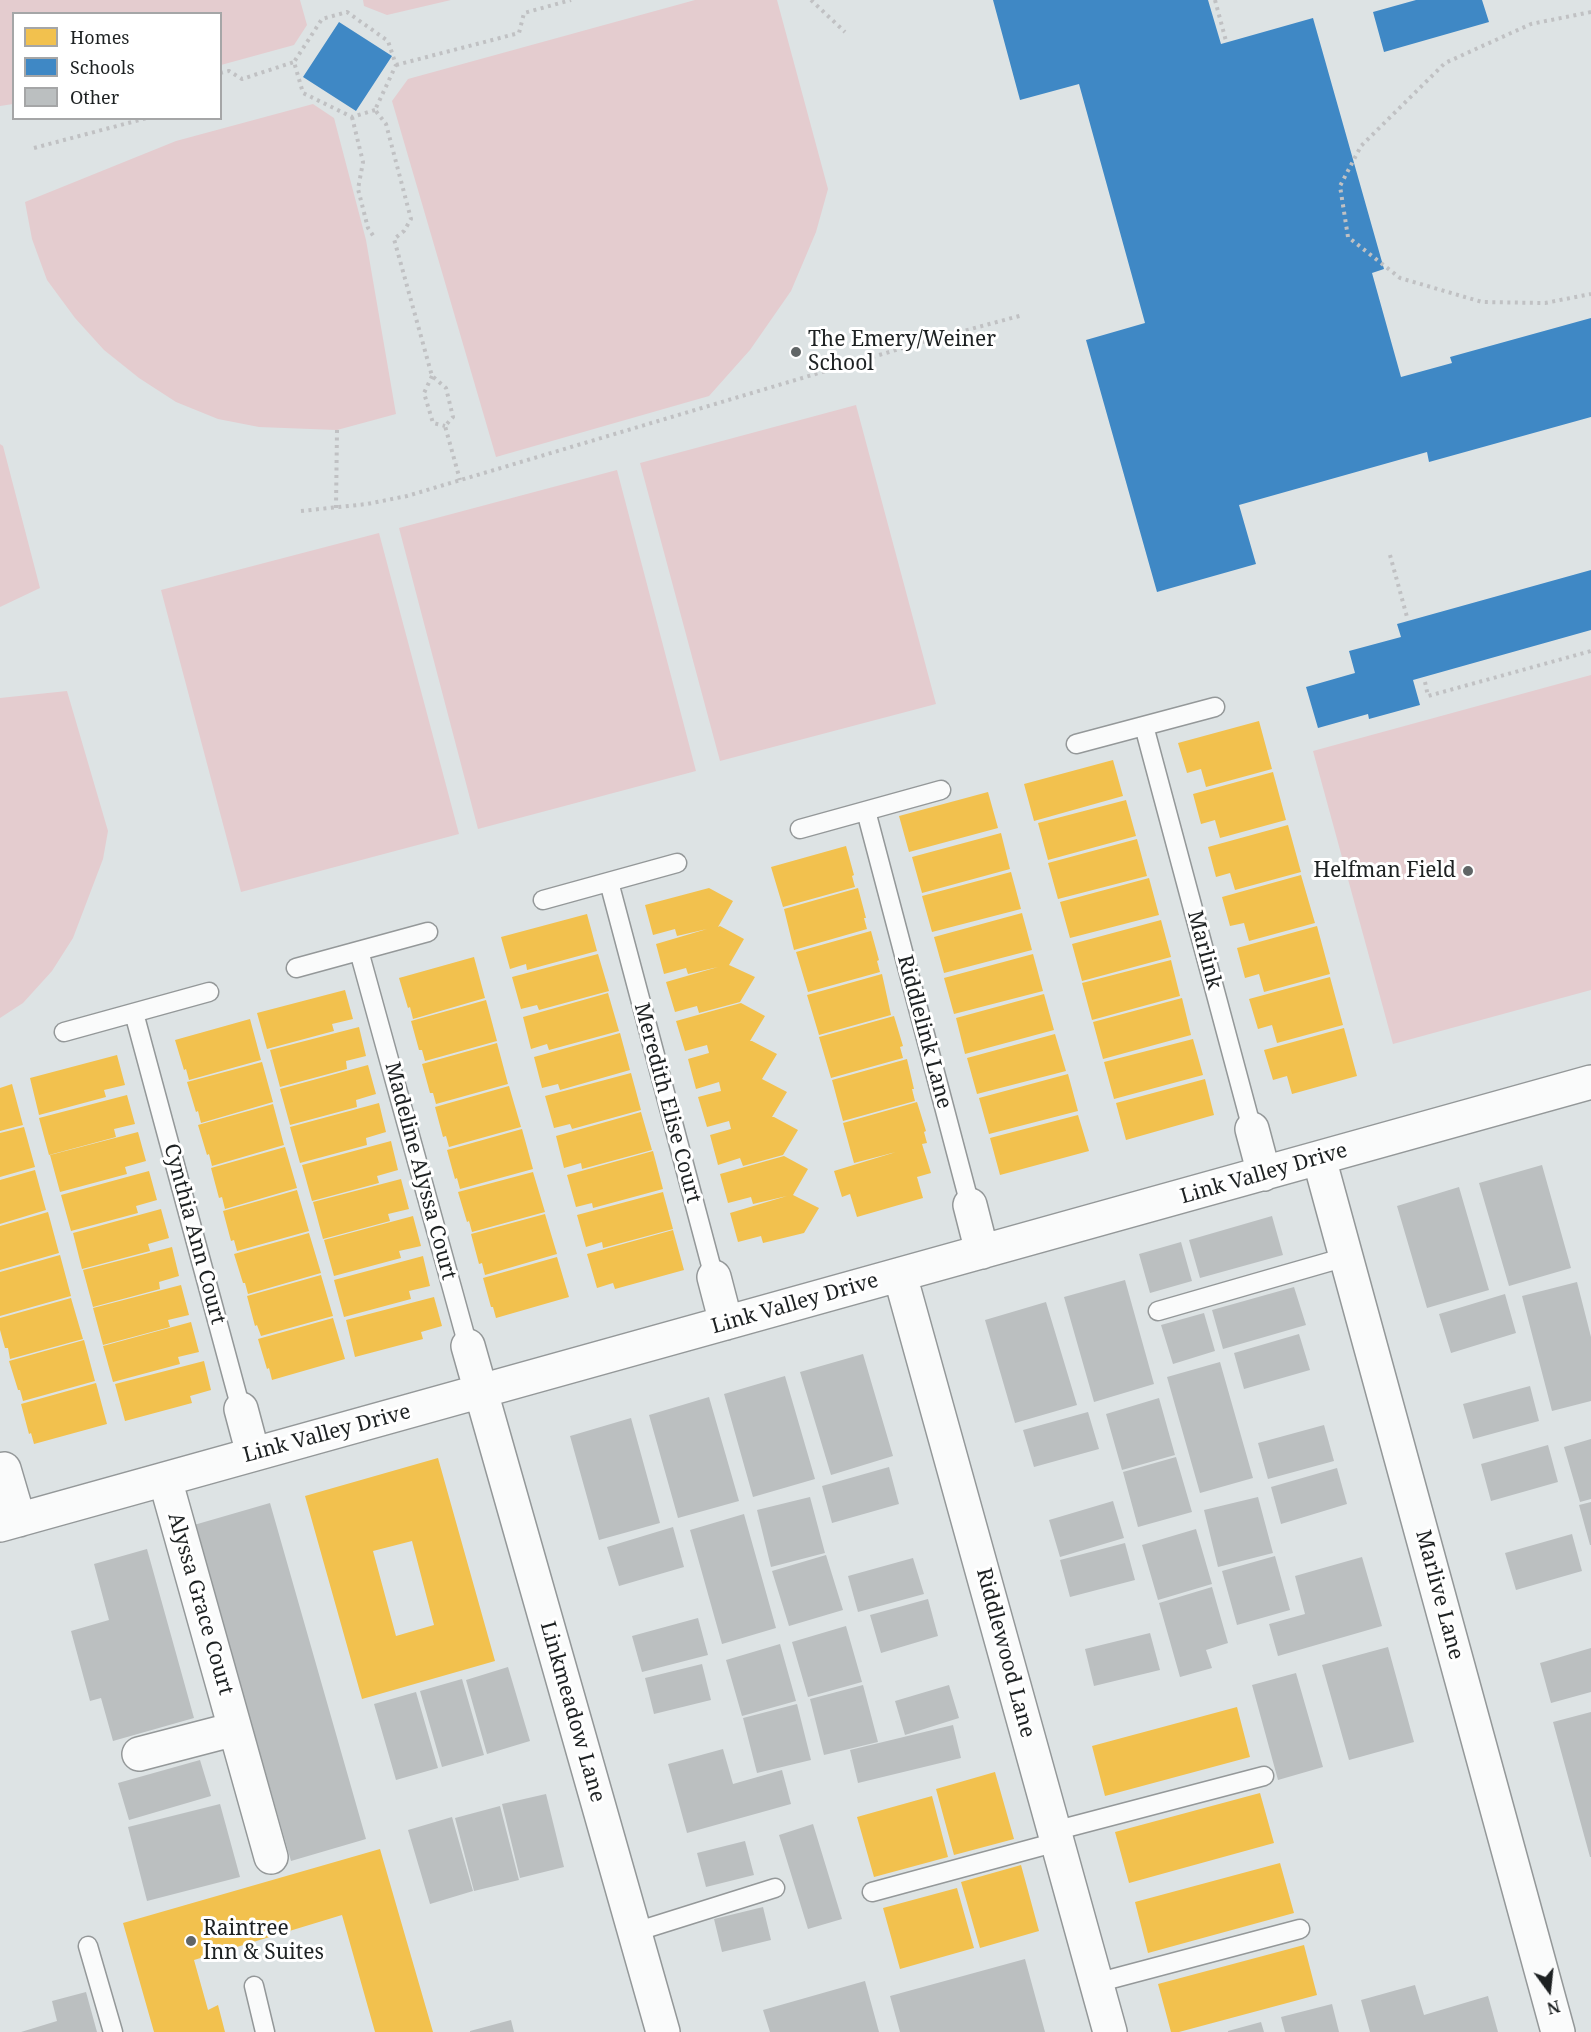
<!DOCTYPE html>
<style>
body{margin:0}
#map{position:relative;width:1591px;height:2032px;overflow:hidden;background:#dde3e4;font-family:"Noto Serif",serif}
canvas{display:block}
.legend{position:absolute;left:12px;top:12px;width:210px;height:108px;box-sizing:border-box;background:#fff;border:2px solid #a5a6a7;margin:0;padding:8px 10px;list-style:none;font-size:18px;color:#1d2122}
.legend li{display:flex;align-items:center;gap:12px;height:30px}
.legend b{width:30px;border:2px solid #a5a6a7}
.north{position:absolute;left:1519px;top:1960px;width:60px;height:60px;-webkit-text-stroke:4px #fff;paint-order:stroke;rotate:165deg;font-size:16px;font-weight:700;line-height:24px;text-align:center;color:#1d2122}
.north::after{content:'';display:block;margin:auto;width:21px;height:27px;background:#1d2122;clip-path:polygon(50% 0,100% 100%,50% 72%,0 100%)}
</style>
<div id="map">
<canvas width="1591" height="2032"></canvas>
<ul class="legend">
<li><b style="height:16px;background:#f2c14e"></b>Homes</li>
<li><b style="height:16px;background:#3f88c5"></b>Schools</li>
<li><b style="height:16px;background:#bbbfc0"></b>Other</li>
</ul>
<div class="north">N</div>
</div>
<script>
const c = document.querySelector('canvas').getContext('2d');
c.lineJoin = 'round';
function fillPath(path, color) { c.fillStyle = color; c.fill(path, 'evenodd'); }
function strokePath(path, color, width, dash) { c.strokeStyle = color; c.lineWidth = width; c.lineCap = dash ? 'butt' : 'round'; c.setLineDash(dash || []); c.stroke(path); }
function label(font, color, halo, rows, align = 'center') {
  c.font = font + ' "Noto Serif",serif'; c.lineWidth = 6; c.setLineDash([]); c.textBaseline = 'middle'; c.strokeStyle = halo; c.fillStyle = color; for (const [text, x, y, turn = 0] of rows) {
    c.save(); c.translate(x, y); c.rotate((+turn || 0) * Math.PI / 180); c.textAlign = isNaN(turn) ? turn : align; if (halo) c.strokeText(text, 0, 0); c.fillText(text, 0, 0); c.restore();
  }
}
const green = new Path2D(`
 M 0,0 L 300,0 L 307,25 L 294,45 L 221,65 L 220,14 L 14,14 L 13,104 L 0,106 Z
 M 363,0 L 451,0 L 387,15 L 364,6 Z
 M 695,0 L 777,0 L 828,189 L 816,232 L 791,291 L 750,350 L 709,396 L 496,457 L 392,101 L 408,79 Z
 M 313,104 L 334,118 L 366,240 L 396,414 L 337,430 L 259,427 L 218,419 L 176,402 L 139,378 L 104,350 L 75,318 L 47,280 L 32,239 L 25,202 L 176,141 Z
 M 856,405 L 936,704 L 720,761 L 640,463 Z
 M 0,444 L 3,446 L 40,588 L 0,607 Z
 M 617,470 L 696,771 L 478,829 L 399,528 Z
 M 379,533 L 459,834 L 241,892 L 161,590 Z
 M 1591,675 L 1591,990 L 1393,1044 L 1313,751 Z
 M 67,691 L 108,831 L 103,859 L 73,938 L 52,971 L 23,1003 L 0,1018 L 0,698 Z`);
const homes = new Path2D(`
 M 1259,721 L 1272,769 L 1206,787 L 1201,769 L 1187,773 L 1178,743 Z
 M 1113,760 L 1123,796 L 1034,821 L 1024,784 Z
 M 1273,772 L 1286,820 L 1220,838 L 1215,820 L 1201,824 L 1193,794 Z
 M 988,792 L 998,828 L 909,852 L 899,816 Z
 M 1126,800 L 1136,836 L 1048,860 L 1038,823 Z
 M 1288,825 L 1301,872 L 1235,890 L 1230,873 L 1216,877 L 1208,847 Z
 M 1001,833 L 1010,869 L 922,893 L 912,857 Z
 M 1137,839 L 1147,876 L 1058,899 L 1048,863 Z
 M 846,846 L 854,875 L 852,876 L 855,887 L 783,907 L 771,867 Z
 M 1011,872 L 1021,909 L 932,932 L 922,896 Z
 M 1301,875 L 1315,923 L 1249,941 L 1244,923 L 1230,926 L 1222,897 Z
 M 1149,878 L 1159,915 L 1070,938 L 1060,902 Z
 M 709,888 L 733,901 L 718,927 L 720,926 L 744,939 L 729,965 L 755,977 L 740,1002 L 699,1013 L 697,1006 L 675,1012 L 666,982 L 718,967 L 688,974 L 686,968 L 664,974 L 656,944 L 707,929 L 677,936 L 675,929 L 653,935 L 645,905 Z
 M 858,888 L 866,918 L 864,918 L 867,929 L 794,950 L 784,909 Z
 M 1022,913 L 1032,950 L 944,973 L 934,937 Z
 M 587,914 L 597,951 L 527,970 L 526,964 L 510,969 L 501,937 Z
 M 1161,920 L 1171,957 L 1082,981 L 1072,944 Z
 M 1317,926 L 1330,974 L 1264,992 L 1259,974 L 1245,978 L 1237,948 Z
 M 871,931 L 879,960 L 877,961 L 880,972 L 808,992 L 796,952 Z
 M 598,954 L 609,991 L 539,1010 L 537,1005 L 521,1009 L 512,977 Z
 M 1033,954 L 1043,991 L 954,1014 L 944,978 Z
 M 474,957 L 485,998 L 413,1019 L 410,1007 L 408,1008 L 399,978 Z
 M 1171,960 L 1180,996 L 1092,1020 L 1082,983 Z
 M 882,974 L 891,1015 L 819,1035 L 807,995 Z
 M 1330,977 L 1343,1025 L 1277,1043 L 1272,1025 L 1258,1029 L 1249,999 Z
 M 345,990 L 353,1019 L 332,1024 L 334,1031 L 267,1049 L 257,1013 Z
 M 608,993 L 619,1031 L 549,1050 L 547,1044 L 531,1049 L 523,1017 Z
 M 1044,994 L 1054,1030 L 965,1054 L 956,1018 Z
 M 1182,998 L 1191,1035 L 1103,1059 L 1093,1022 Z
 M 486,1000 L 497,1041 L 425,1061 L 422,1050 L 419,1050 L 411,1021 Z
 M 741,1003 L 765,1016 L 750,1041 L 752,1041 L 777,1054 L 762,1079 L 787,1092 L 772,1117 L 774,1117 L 798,1130 L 783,1155 L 743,1166 L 740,1158 L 718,1165 L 710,1135 L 731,1129 L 729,1121 L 707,1127 L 698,1097 L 721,1091 L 719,1082 L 696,1089 L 688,1059 L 709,1053 L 707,1045 L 685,1051 L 676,1021 Z
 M 894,1016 L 903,1046 L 900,1047 L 903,1058 L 831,1078 L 819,1037 Z
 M 250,1019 L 261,1060 L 189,1080 L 186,1069 L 184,1070 L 175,1040 Z
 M 359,1027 L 366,1056 L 346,1061 L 347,1069 L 280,1087 L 270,1050 Z
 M 1344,1028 L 1357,1076 L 1292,1094 L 1287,1076 L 1273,1080 L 1264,1050 Z
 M 620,1033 L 630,1070 L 560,1090 L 558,1084 L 542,1088 L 534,1057 Z
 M 1055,1034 L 1066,1071 L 977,1094 L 967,1058 Z
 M 1193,1039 L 1203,1075 L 1114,1099 L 1104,1062 Z
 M 497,1043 L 508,1084 L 436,1104 L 433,1093 L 430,1093 L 422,1064 Z
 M 117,1055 L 125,1085 L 104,1090 L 106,1097 L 39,1115 L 30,1078 Z
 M 907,1059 L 914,1089 L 912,1089 L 915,1101 L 843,1121 L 832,1080 Z
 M 262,1062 L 273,1102 L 201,1123 L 198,1111 L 196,1112 L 187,1082 Z
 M 368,1065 L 376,1094 L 356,1100 L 357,1107 L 290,1125 L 280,1089 Z
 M 631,1073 L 641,1110 L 572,1129 L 570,1124 L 554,1128 L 545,1096 Z
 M 1068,1074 L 1078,1111 L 989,1134 L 979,1098 Z
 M 1205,1079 L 1214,1115 L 1126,1140 L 1116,1103 Z
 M 12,1084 L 23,1125 L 0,1131 L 0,1088 Z
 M 509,1086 L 521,1127 L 449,1147 L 446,1136 L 443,1137 L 435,1107 Z
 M 127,1095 L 135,1124 L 114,1129 L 116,1137 L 49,1155 L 39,1118 Z
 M 917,1102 L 926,1131 L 924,1132 L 927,1143 L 922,1144 L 931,1173 L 917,1177 L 923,1198 L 857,1217 L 850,1194 L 842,1197 L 834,1171 L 896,1152 L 854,1163 L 843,1123 Z
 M 379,1103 L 386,1132 L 366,1138 L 367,1145 L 300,1163 L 290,1127 Z
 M 273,1104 L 284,1145 L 212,1166 L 209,1154 L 207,1155 L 198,1125 Z
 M 641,1112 L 652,1150 L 582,1169 L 581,1163 L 564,1168 L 556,1136 Z
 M 1078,1115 L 1089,1151 L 1000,1175 L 990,1138 Z
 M 24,1127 L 35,1167 L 0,1177 L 0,1133 Z
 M 522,1129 L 533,1169 L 460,1189 L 457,1178 L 455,1179 L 447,1150 Z
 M 138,1132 L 146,1161 L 125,1167 L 127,1174 L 60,1192 L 50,1155 Z
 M 391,1141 L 398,1170 L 377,1176 L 379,1183 L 312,1201 L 302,1165 Z
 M 285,1147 L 297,1188 L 225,1209 L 222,1197 L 219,1198 L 211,1168 Z
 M 653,1151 L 663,1189 L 593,1208 L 592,1203 L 576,1207 L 567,1175 Z
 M 784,1156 L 808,1169 L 793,1195 L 819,1208 L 804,1233 L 763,1243 L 761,1236 L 738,1242 L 730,1213 L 787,1196 L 753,1204 L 751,1197 L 728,1203 L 720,1174 Z
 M 35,1170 L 46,1210 L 0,1224 L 0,1180 Z
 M 149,1171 L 157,1200 L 136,1206 L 138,1213 L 71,1231 L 61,1195 Z
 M 533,1172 L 545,1212 L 472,1232 L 469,1221 L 467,1222 L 458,1192 Z
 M 401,1179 L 409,1209 L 388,1214 L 390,1221 L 323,1239 L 313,1202 Z
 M 297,1190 L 309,1231 L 237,1251 L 234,1240 L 231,1241 L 223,1211 Z
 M 663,1192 L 673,1229 L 603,1248 L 602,1242 L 586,1247 L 577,1215 Z
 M 161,1209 L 169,1238 L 148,1244 L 150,1251 L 82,1269 L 73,1233 Z
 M 48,1212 L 59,1253 L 0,1270 L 0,1226 Z
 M 545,1214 L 557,1254 L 485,1275 L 482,1263 L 479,1264 L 471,1234 Z
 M 413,1216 L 421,1246 L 399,1251 L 401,1258 L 334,1276 L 324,1240 Z
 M 673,1230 L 684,1270 L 615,1289 L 613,1283 L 597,1288 L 587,1254 Z
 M 309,1233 L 321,1273 L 248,1294 L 245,1283 L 243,1283 L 234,1254 Z
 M 172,1247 L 179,1276 L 159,1282 L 160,1289 L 93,1307 L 83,1270 Z
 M 60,1255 L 71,1296 L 0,1316 L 0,1272 Z
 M 423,1256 L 430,1286 L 409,1291 L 411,1299 L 344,1317 L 334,1280 Z
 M 557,1257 L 569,1297 L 496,1318 L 493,1307 L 491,1307 L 483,1278 Z
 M 321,1275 L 333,1316 L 261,1336 L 257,1325 L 255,1326 L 247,1296 Z
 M 181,1285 L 189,1315 L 168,1320 L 170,1327 L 103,1345 L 93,1308 Z
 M 434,1297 L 442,1326 L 421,1332 L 423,1339 L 355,1357 L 346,1320 Z
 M 71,1298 L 83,1339 L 10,1359 L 8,1348 L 5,1348 L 0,1330 L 0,1318 Z
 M 333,1318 L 345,1359 L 272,1380 L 269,1368 L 267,1369 L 258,1339 Z
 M 191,1322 L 199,1352 L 178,1357 L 180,1364 L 113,1382 L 103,1346 Z
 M 84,1340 L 95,1381 L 23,1401 L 20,1390 L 18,1390 L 9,1361 Z
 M 204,1361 L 211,1390 L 190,1396 L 192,1403 L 125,1421 L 115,1384 Z
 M 96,1383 L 107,1424 L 34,1444 L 31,1433 L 29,1434 L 21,1404 Z
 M 438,1458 L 495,1661 L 362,1699 L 305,1496 ZM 412,1541 L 434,1625 L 396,1636 L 373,1551 Z
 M 1237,1707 L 1250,1757 L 1105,1796 L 1092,1746 Z
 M 995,1772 L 1014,1839 L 954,1855 L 936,1789 Z
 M 1260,1793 L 1274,1843 L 1129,1883 L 1115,1832 Z
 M 932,1796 L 948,1857 L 874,1877 L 857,1817 Z
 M 380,1849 L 433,2032 L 375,2032 L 342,1915 L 194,1960 L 208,2010 L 218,2005 L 225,2032 L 154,2032 L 123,1923 Z
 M 1280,1863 L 1294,1913 L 1148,1953 L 1135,1902 Z
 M 1021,1865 L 1039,1931 L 980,1948 L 961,1882 Z
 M 957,1888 L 974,1948 L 900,1969 L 883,1908 Z
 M 1304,1945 L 1317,1995 L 1179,2032 L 1171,2032 L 1158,1984 Z`);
const schools = new Path2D(`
 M 993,0 L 1208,0 L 1221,44 L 1313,18 L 1384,269 L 1372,273 L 1401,377 L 1452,363 L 1450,357 L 1591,318 L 1591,417 L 1429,462 L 1427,452 L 1239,505 L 1256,564 L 1157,592 L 1086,340 L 1145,323 L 1079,84 L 1020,100 Z
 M 1416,0 L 1482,0 L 1489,22 L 1384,52 L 1373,12 Z
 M 339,22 L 392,56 L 356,111 L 303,77 Z
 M 1591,570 L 1591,630 L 1413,680 L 1420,705 L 1369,719 L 1368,714 L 1318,728 L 1306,687 L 1355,673 L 1349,651 L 1401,637 L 1397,624 Z`);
const building = new Path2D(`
 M 1542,1165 L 1571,1268 L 1509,1286 L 1479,1183 Z
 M 1459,1187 L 1489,1290 L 1427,1308 L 1397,1206 Z
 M 1272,1216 L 1283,1255 L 1200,1278 L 1189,1240 Z
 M 1181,1242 L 1192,1281 L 1150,1293 L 1139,1254 Z
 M 1125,1280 L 1154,1384 L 1094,1402 L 1064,1297 Z
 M 1577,1282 L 1591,1337 L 1591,1401 L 1552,1411 L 1522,1296 Z
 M 1294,1287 L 1306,1325 L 1223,1349 L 1212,1310 Z
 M 1505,1294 L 1516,1333 L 1451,1353 L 1439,1314 Z
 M 1046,1302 L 1077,1405 L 1015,1423 L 985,1320 Z
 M 1204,1313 L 1215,1351 L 1173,1364 L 1161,1325 Z
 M 1299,1334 L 1310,1370 L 1244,1389 L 1234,1353 Z
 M 863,1354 L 893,1456 L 831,1475 L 800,1372 Z
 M 1220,1362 L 1253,1478 L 1200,1493 L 1167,1377 Z
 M 785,1376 L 815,1479 L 753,1497 L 724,1394 Z
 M 1530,1386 L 1539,1421 L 1473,1439 L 1463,1404 Z
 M 709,1397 L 739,1501 L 678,1518 L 649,1415 Z
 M 1159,1398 L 1175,1455 L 1122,1470 L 1106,1414 Z
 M 1088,1412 L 1099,1449 L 1034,1467 L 1023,1430 Z
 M 631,1418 L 660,1523 L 599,1540 L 570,1436 Z
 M 1324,1425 L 1334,1461 L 1268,1479 L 1258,1443 Z
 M 1591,1439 L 1591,1499 L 1580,1502 L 1564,1447 Z
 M 1548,1445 L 1558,1482 L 1491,1501 L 1481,1464 Z
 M 1176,1457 L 1192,1512 L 1138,1527 L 1123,1472 Z
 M 889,1467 L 899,1504 L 832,1523 L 822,1486 Z
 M 1337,1468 L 1347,1504 L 1281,1524 L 1271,1487 Z
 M 810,1497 L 825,1553 L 771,1567 L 757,1510 Z
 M 1258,1497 L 1273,1553 L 1218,1567 L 1204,1510 Z
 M 1113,1501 L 1124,1538 L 1060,1557 L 1049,1520 Z
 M 1591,1502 L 1591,1545 L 1590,1545 L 1579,1505 Z
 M 270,1503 L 366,1839 L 291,1861 L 194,1525 Z
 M 744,1514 L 776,1628 L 722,1644 L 690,1530 Z
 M 673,1527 L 684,1567 L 619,1586 L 607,1547 Z
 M 1196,1529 L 1212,1584 L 1158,1600 L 1142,1545 Z
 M 1572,1534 L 1582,1571 L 1516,1590 L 1505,1553 Z
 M 1125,1543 L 1135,1580 L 1070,1597 L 1060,1560 Z
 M 147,1549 L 194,1718 L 113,1741 L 101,1698 L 90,1701 L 71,1631 L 109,1620 L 94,1564 Z
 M 826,1555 L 843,1610 L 789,1626 L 772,1571 Z
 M 1275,1556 L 1290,1610 L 1237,1625 L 1222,1571 Z
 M 1362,1557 L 1382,1626 L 1278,1656 L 1269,1624 L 1305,1614 L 1295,1576 Z
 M 913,1558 L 924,1594 L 858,1612 L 848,1576 Z
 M 1212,1587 L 1228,1643 L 1206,1650 L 1212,1668 L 1180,1677 L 1159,1603 Z
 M 928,1599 L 938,1636 L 881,1653 L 870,1615 Z
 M 698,1618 L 708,1655 L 642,1672 L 632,1636 Z
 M 846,1626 L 862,1682 L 808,1697 L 792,1642 Z
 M 1150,1633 L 1160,1670 L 1094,1686 L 1085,1649 Z
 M 780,1644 L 796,1701 L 742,1716 L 726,1660 Z
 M 1388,1647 L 1414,1742 L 1349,1760 L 1322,1665 Z
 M 1591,1648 L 1591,1692 L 1551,1703 L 1540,1663 Z
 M 702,1664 L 711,1700 L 654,1714 L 645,1678 Z
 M 508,1667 L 530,1741 L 487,1754 L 466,1680 Z
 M 1296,1673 L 1323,1767 L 1278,1780 L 1252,1685 Z
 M 462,1679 L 484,1755 L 442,1767 L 420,1691 Z
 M 863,1685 L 878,1742 L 824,1755 L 810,1699 Z
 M 949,1685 L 959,1718 L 905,1735 L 895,1701 Z
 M 416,1692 L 438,1768 L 396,1780 L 374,1704 Z
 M 797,1704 L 811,1760 L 757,1773 L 743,1718 Z
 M 1591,1712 L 1591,1857 L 1590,1857 L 1553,1722 Z
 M 953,1725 L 961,1758 L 858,1783 L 850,1750 Z
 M 723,1749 L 733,1784 L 782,1770 L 791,1804 L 687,1833 L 668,1764 Z
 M 200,1760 L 211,1796 L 129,1820 L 118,1783 Z
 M 546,1794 L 564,1867 L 520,1878 L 502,1804 Z
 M 220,1804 L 240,1877 L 147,1901 L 128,1827 Z
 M 500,1806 L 519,1880 L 474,1891 L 455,1818 Z
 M 452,1817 L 473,1891 L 430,1904 L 408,1830 Z
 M 813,1824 L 842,1919 L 808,1929 L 779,1835 Z
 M 745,1841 L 754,1875 L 706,1887 L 697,1853 Z
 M 763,1907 L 771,1940 L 722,1952 L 714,1919 Z
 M 1025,1959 L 1045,2032 L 900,2032 L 890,1996 Z
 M 865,1981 L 879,2032 L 770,2032 L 763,2010 Z
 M 1415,1985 L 1424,2015 L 1488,1996 L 1498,2032 L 1370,2032 L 1361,2000 Z
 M 86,1992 L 97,2032 L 21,2032 L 57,2021 L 52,2001 Z
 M 1332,2004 L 1339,2032 L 1285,2032 L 1281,2017 Z
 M 511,2020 L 514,2032 L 470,2032 L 470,2031 Z
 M 1261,2022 L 1264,2032 L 1228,2032 L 1228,2031 Z`);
const path = new Path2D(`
 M 811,0 L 845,32
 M 1215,0 L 1226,41
 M 1591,12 L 1531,24 L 1445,63 L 1361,146 L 1340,186 L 1348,237 L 1400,278 L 1482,302 L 1545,303 L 1591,294
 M 396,65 L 519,33 L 524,13 L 571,0
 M 220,73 L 229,71 L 242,79 L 294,62
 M 375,110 L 352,117 L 303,93 L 294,62 L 322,19 L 347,12 L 388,41 L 396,65 L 375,110 L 386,124 L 411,219 L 404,231 L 394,239 L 432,376 L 446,388 L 453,417 L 445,426 L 460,480
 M 352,117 L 363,162 L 358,189 L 368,228 L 374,237
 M 34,148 L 147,118
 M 432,376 L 424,393 L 433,423 L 445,426
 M 336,508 L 337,430
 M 301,511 L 367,504 L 407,496 L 926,341 L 1023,315
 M 1390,555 L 1407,617
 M 1425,682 L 1428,696 L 1591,651`);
const service = new Path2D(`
 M 1144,726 L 1252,1129
 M 1076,744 L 1215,707
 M 866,811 L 970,1205
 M 800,829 L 941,790
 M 609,882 L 714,1277
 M 543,900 L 677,863
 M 359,951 L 468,1346
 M 296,968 L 428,932
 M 134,1013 L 241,1409
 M 64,1032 L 209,992
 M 1158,1311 L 1346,1257
 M 1054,1831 L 1264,1776
 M 872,1892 L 1057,1842
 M 635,1932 L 775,1888
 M 88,1946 L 113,2032
 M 1096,1983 L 1300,1929
 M 254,1986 L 265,2032`);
const minor = new Path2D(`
 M 1252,1129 L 1264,1174
 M 1319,1158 L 1558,2032
 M 970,1205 L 982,1252
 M 900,1275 L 1110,2032
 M 714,1277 L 726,1323
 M 468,1346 L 663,2032
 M 241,1409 L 253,1454
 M 4,1469 L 19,1520
 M 165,1479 L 271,1857
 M 0,1525 L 1591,1082
 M 139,1754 L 235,1729`);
const markers = [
 [796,352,6,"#606566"],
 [1468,871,6,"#606566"],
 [191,1941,6,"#606566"]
];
const poiNames = [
 ["The Emery/Weiner",808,340],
 ["School",808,364],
 ["Helfman Field",1456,871,"right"],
 ["Raintree",203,1929],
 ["Inn & Suites",203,1953]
];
const streetNames = [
 ["Marlink",1204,950,75],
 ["Riddlelink Lane",924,1032,75],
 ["Meredith Elise Court",667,1103,75],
 ["Madeline Alyssa Court",420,1171,75],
 ["Link Valley Drive",1264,1174,-16],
 ["Cynthia Ann Court",194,1234,75],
 ["Link Valley Drive",795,1304,-16],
 ["Link Valley Drive",327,1434,-15],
 ["Marlive Lane",1439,1595,75],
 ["Alyssa Grace Court",200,1604,74],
 ["Riddlewood Lane",1005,1653,75],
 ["Linkmeadow Lane",572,1712,74]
];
fillPath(green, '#e4cccf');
fillPath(homes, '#f2c14e');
fillPath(schools, '#3f88c5');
fillPath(building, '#bbbfc0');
strokePath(service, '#949899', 21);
strokePath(minor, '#949899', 36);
strokePath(path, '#c0c1c3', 4, [3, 4.5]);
strokePath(service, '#fafbfb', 18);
strokePath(minor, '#fafbfb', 33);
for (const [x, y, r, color] of markers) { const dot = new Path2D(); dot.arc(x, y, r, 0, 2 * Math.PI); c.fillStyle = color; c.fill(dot); strokePath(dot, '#fff', 2); }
label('21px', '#1d2122', '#fff', poiNames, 'left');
label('21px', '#1d2122', '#fff', streetNames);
</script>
